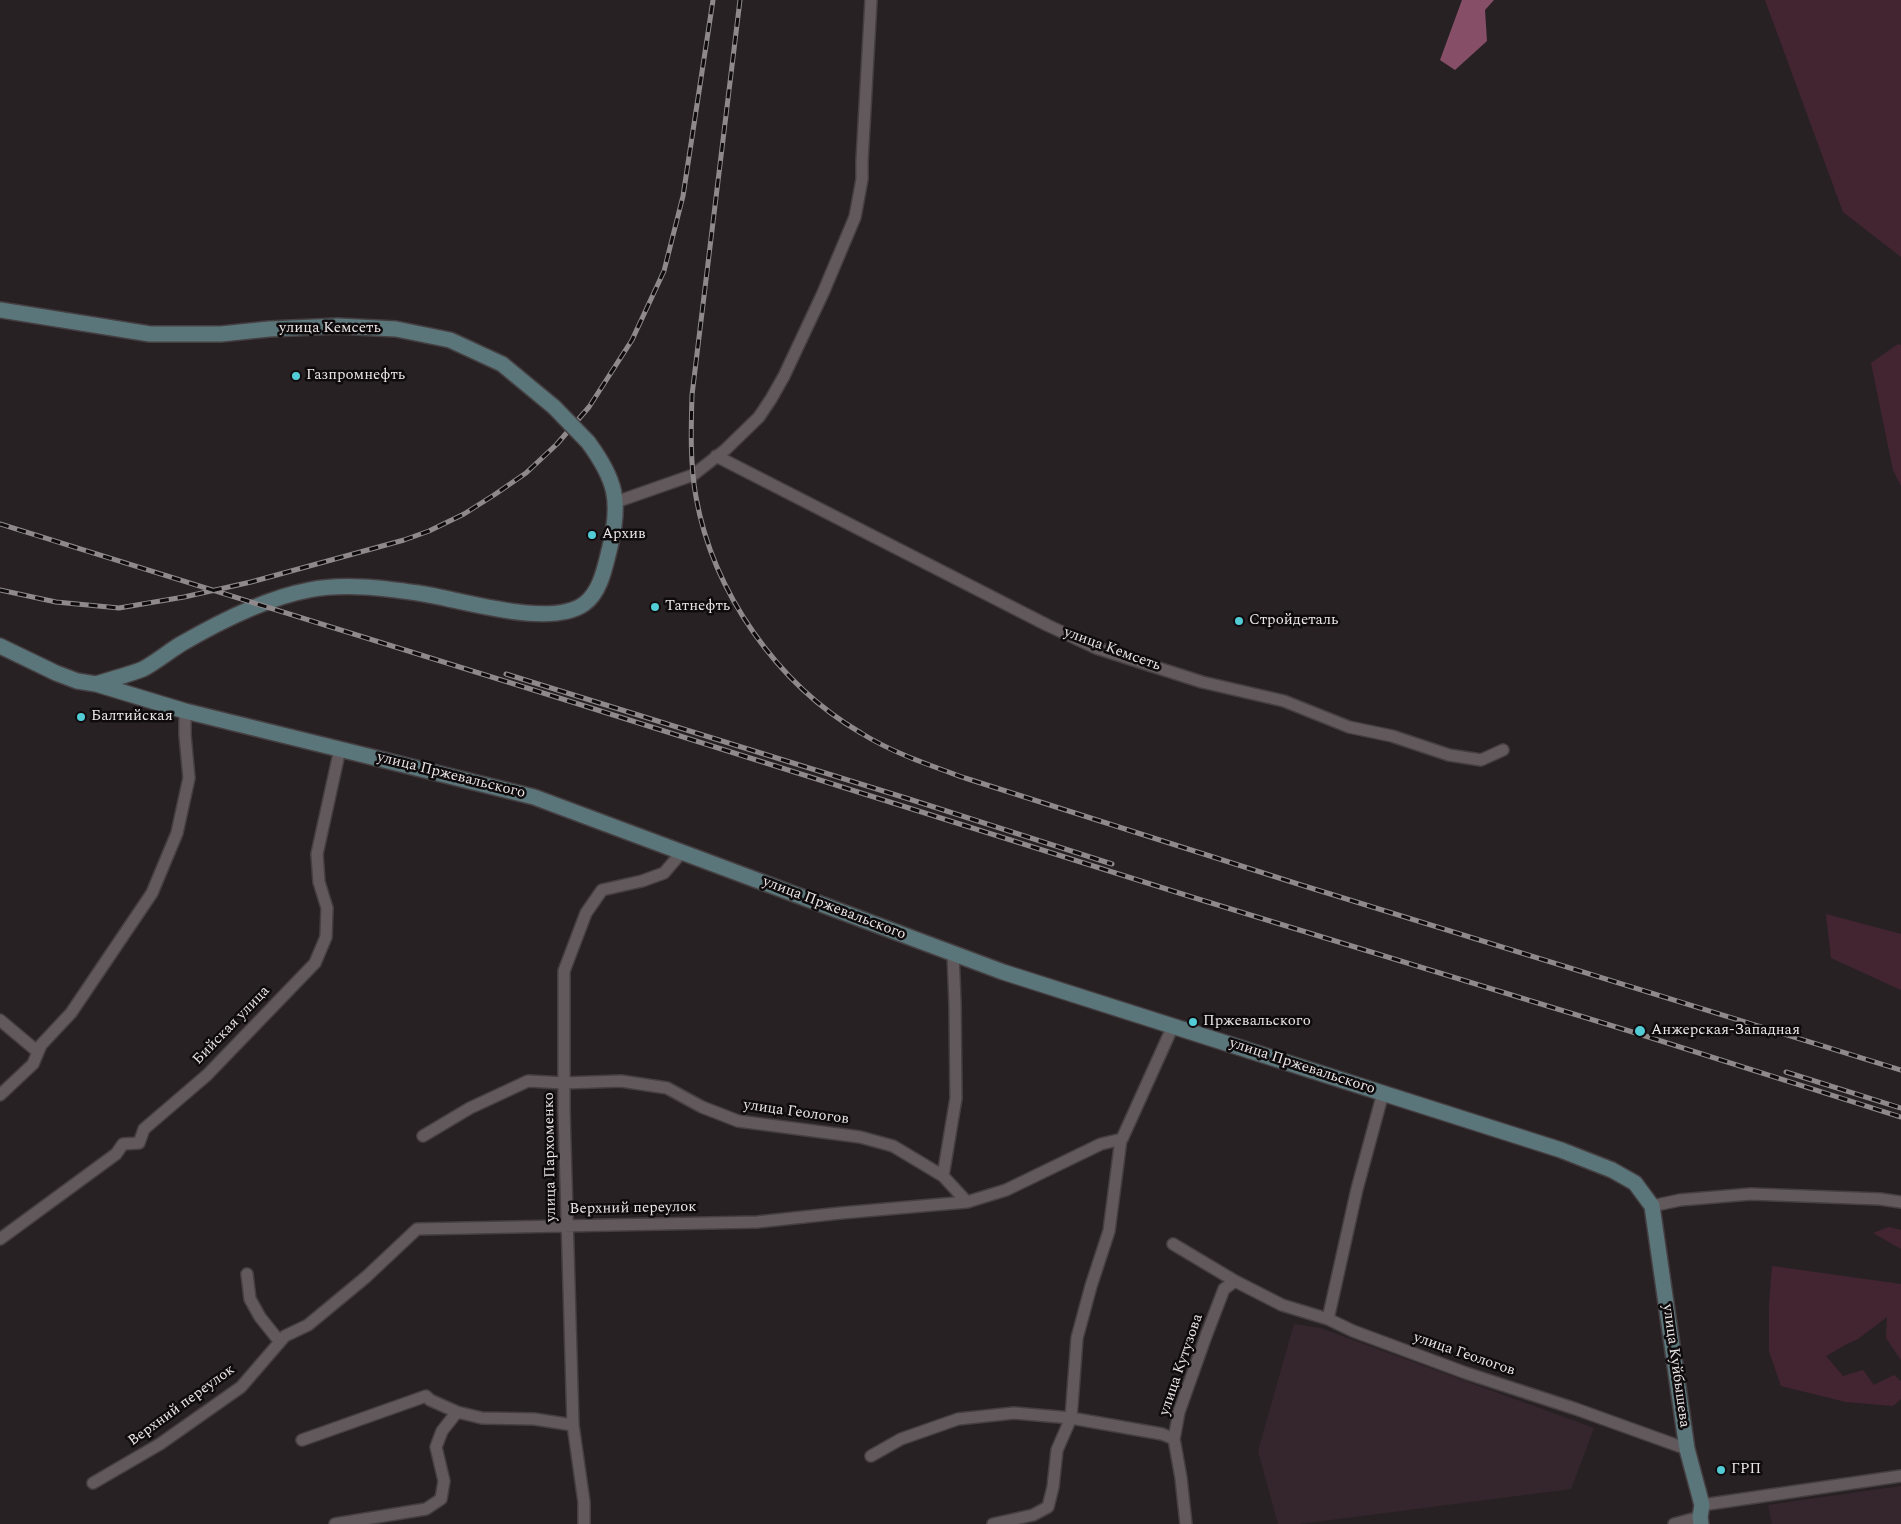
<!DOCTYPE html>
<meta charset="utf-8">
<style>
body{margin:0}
canvas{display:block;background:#282124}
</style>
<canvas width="1901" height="1524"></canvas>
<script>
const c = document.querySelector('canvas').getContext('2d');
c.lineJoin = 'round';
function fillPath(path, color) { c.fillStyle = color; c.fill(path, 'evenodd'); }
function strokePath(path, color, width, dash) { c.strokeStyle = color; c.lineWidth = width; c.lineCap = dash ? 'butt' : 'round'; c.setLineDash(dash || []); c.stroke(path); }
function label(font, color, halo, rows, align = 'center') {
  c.font = font + ' Spectral,serif'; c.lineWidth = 5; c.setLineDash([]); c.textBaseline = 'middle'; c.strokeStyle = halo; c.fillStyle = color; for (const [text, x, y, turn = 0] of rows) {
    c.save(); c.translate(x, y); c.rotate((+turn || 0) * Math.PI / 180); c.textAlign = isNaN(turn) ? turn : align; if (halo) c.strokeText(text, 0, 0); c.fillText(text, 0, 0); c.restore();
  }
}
const built = new Path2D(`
 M 1294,1324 L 1320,1328 L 1594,1428 L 1571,1489 L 1299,1524 L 1278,1524 L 1258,1451 Z
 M 1901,1486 L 1901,1524 L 1772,1524 L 1768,1505 Z`);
const green = new Path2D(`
 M 1765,0 L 1901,0 L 1901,257 L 1843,212 Z
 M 1898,344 L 1901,345 L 1901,486 L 1893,470 L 1871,363 Z
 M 1826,914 L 1901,934 L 1901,990 L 1831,958 Z
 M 1889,1227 L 1901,1230 L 1901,1249 L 1873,1233 Z
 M 1772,1266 L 1901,1284 L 1901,1360 L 1886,1338 L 1887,1317 L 1858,1339 L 1847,1344 L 1826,1356 L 1843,1376 L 1863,1370 L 1874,1385 L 1894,1375 L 1901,1381 L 1901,1399 L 1893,1406 L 1846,1402 L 1781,1386 L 1769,1351 L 1769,1305 Z`);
const water = new Path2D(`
 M 1462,0 L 1494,0 L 1485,10 L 1487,41 L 1455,70 L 1440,60 Z`);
const street = new Path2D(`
 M 716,456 L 1047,625 L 1096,648 L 1202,682 L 1284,701 L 1349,727 L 1392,736 L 1449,755 L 1481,760 L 1503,750
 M 616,502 L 693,475 L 725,450 L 759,417 L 771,399 L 784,376 L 823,293 L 855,217 L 862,179 L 862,161 L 871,0
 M 0,1020 L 38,1052
 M 0,1095 L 33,1064 L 41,1045 L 71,1013 L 152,893 L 177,833 L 189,778 L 185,735 L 185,711
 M 423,1136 L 470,1108 L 528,1081 L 564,1083 L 621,1081 L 667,1088 L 702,1107 L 738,1121 L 860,1137 L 893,1146 L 943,1176 L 967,1202
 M 943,1176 L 956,1098 L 955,1003 L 953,954
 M 1652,1206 L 1680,1200 L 1751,1194 L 1880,1199 L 1901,1202
 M 0,1239 L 116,1154 L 123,1144 L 139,1143 L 144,1129 L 207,1075 L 315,963 L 326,937 L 327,908 L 319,882 L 317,854 L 340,749
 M 1173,1244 L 1235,1281 L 1282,1305 L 1328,1319 L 1353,1331 L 1466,1373 L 1576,1409 L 1687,1449
 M 247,1274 L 250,1299 L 260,1317 L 280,1342
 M 1328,1319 L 1357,1189 L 1383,1093
 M 302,1440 L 426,1396 L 430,1400 L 457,1412 L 482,1418 L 534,1419 L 573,1425
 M 871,1456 L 901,1439 L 958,1419 L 1014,1413 L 1071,1418 L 1162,1434 L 1174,1439
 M 93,1483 L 160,1444 L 241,1387 L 285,1336 L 308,1325 L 366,1277 L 417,1229 L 757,1222 L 841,1213 L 967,1202 L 1006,1190 L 1101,1144 L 1122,1139 L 1173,1026
 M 1702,1505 L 1901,1476
 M 335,1524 L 426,1509 L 441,1499 L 444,1481 L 436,1447 L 442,1431 L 457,1412
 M 584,1524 L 584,1502 L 573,1425 L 564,1111 L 564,971 L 586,913 L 602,890 L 642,881 L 664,873 L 682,852
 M 993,1524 L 1033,1515 L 1048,1507 L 1053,1487 L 1057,1450 L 1071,1418 L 1077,1338 L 1091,1286 L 1109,1231 L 1121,1139
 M 1186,1524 L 1181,1478 L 1174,1439 L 1179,1412 L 1206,1336 L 1224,1289 L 1235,1281
 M 1674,1524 L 1700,1517`);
const secondary = new Path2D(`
 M 0,310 L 150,334 L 221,334 L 269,329 L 338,326 L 396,329 L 450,340 L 502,364 L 554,407
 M 0,646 L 56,673 L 77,681 L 96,684 L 185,711 L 534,797 L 1003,972 L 1561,1150 L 1612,1170 L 1635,1183 L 1652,1206 L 1687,1449 L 1702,1505 L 1700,1517 L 1701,1524
 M 96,684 C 111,679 128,675 143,669 C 156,662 168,652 181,644 C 219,622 266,598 309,590 C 344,583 383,588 418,593 C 460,599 549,629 584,604 C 601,592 605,566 610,547 C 621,501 616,480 588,442`);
const rail = new Path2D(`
 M 740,0 L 692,395 C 691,429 690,464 696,497 C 713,592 777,684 861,733 C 893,753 929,765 965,778 L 1298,884 L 1901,1070
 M 0,524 L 572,702 L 1195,898 L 1639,1034 L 1901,1117
 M 0,590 L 56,602 L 119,608 L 184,597 L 251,582 L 404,540 L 429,531 L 464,514 L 494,495 L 526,473 L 557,444 L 589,407 L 632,340 L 664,271 L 683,196 L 713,0
 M 506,674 L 909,799 L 1112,864
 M 1786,1072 L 1901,1108`);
const secondaryBridge = new Path2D(`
 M 554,407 L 588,442`);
const markers = [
 [296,376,5,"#52ccd5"],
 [592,535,5,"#52ccd5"],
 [655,607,5,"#52ccd5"],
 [1239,621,5,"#52ccd5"],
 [81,717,5,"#52ccd5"],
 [1193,1022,5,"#52ccd5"],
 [1640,1031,6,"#52ccd5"],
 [1721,1470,5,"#52ccd5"]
];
const streetNames = [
 ["улица Кемсеть",330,329],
 ["улица Кемсеть",1112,650,20],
 ["улица Пржевальского",451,776,14],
 ["улица Пржевальского",834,909,21],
 ["Бийская улица",232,1026,-46],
 ["улица Пржевальского",1302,1067,18],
 ["улица Геологов",796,1113,8],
 ["улица Пархоменко",551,1157,-91],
 ["Верхний переулок",633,1209,-1],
 ["улица Геологов",1464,1355,19],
 ["улица Кутузова",1182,1365,-71],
 ["улица Куйбышева",1675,1366,82],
 ["Верхний переулок",182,1406,-36]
];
const poiNames = [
 ["Газпромнефть",306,376],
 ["Архив",602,535],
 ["Татнефть",665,607],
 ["Стройдеталь",1249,621],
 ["Балтийская",91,717],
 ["Пржевальского",1203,1022],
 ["Анжерская-Западная",1651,1031],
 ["ГРП",1731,1470]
];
fillPath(built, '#34262c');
fillPath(green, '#432431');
fillPath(water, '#874e67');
strokePath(street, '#453f41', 14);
strokePath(secondary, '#453f41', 18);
strokePath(street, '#62595c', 11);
strokePath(secondary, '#5a767b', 15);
strokePath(rail, '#8f898c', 5);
strokePath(rail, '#0f0b0d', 3, [9]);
strokePath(secondaryBridge, '#453f41', 18, []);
strokePath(secondaryBridge, '#5a767b', 15);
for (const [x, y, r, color] of markers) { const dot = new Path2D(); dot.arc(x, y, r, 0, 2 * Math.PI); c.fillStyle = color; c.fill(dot); strokePath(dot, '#0f0b0d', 2); }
label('15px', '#eae5e7', '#0f0b0d', streetNames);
label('15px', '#eae5e7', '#0f0b0d', poiNames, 'left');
</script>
